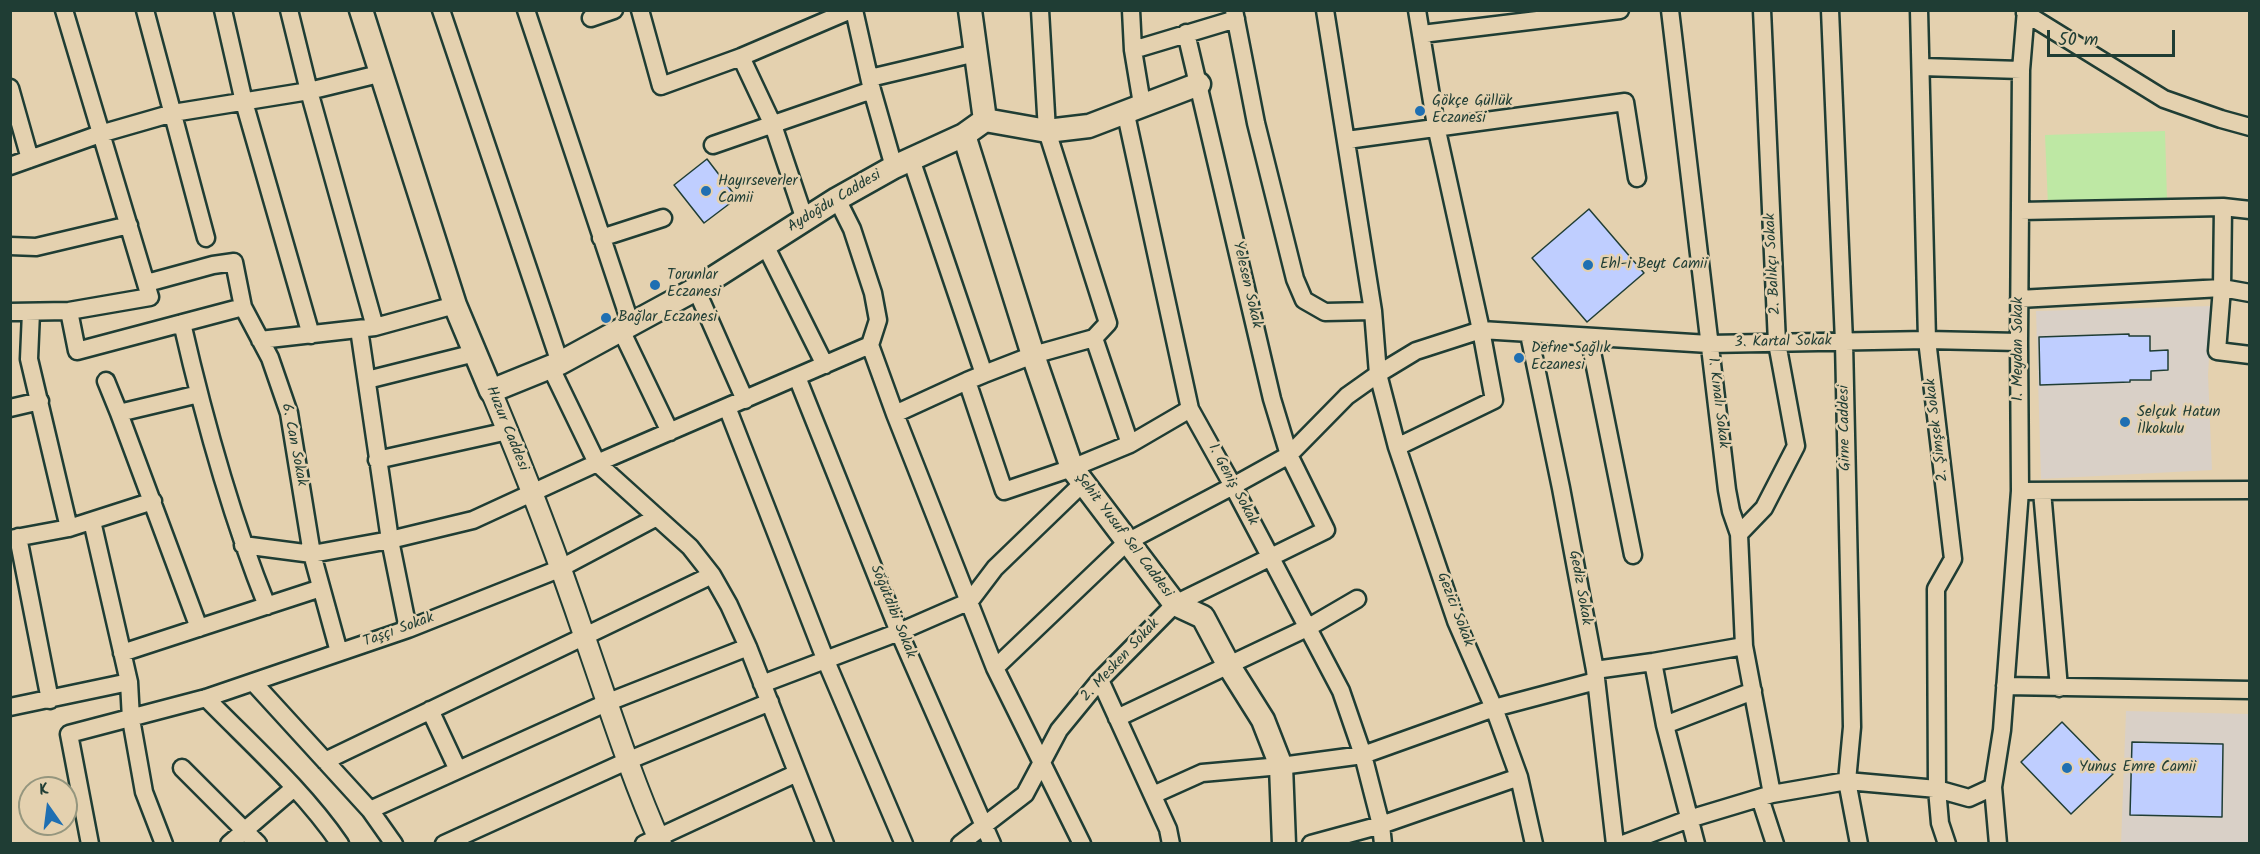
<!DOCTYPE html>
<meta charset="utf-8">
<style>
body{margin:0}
#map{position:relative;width:2260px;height:854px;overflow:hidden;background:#e4d1af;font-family:Kalam,sans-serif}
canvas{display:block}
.frame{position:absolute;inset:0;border:12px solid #1f3d34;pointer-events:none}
.north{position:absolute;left:18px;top:776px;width:60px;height:60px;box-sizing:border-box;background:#e4d1af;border:2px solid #95967e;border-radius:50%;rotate:346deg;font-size:16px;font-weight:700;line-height:24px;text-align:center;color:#1f3d34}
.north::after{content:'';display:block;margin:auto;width:21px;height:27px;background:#1f6fb2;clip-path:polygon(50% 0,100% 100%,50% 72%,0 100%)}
.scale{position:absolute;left:2047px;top:30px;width:128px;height:27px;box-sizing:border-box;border:3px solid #1f3d34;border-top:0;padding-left:8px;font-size:18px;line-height:21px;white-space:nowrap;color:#1f3d34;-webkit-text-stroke:4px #e4d1af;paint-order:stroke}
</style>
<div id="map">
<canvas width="2260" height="854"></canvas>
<div class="frame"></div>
<div class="north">K</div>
<div class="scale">50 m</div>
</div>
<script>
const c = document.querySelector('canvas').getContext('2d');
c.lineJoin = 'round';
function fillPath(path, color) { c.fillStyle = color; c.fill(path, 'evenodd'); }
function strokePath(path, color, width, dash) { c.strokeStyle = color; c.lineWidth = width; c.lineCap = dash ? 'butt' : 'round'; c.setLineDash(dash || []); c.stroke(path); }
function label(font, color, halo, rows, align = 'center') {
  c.font = font + ' Kalam,sans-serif'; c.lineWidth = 5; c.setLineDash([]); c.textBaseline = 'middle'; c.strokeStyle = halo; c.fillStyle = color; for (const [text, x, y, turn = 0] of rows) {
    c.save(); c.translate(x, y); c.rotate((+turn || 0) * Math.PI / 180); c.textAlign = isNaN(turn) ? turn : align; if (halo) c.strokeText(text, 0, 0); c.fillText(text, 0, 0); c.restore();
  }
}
const built = new Path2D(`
 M 2212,306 L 2208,375 L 2212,470 L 2041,479 L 2036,311 Z
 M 2126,711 L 2249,714 L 2249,843 L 2121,844 Z`);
const green = new Path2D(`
 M 2165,131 L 2167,200 L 2048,205 L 2045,135 Z`);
const building = new Path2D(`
 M 707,159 L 737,198 L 704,223 L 674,185 Z
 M 1589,209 L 1644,273 L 1587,322 L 1532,258 Z
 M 2129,334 L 2129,336 L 2150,336 L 2150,351 L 2168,350 L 2168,370 L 2151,371 L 2151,380 L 2130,380 L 2130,382 L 2040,385 L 2039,337 Z
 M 2062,722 L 2113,774 L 2071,814 L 2021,762 Z
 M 2132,742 L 2223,744 L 2222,817 L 2130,815 Z`);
const minor = new Path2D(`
 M 145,10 L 206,238
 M 223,10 L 244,102 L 311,335
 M 289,10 L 309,91 L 375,327
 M 441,10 L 560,363
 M 526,10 L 631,325
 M 640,10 L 661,86 L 741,57 L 851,10
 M 854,10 L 872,90 L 894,167
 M 1040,10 L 1047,131 L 1108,323 L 1094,338 L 1130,444
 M 1131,10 L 1133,50 L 1142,104
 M 1234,10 L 1256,123 L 1295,279 L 1304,300 L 1325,312 L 1373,311
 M 1325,10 L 1373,311 L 1378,374 L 1397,447 L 1456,621 L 1494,708 L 1519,777 L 1534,844
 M 1670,10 L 1727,490 L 1731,511 L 1739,534 L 1744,646 L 1772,794
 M 1830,10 L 1844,342 L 1850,619 L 1852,727 L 1847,781 L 1859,844
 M 1919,10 L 1927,340 L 1953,559 L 1936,589 L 1937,789 L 1940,823 L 1947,844
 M 2025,13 L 2164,99 L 2221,119 L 2250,127
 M 591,18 L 614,10
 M 1422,34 L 1620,10
 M 1133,50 L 1236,19
 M 741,57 L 773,125 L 805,220
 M 1922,67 L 2021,70
 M 870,78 L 976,53
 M 10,88 L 30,159
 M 1125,110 L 1190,409 L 1233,486 L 1341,691 L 1363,755 L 1381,825 L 1383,844
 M 1347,140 L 1625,102 L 1637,178
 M 713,145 L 872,90
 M 911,159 L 984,374 L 967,381 L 1004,491 L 1072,468 L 1130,444 L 1190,409
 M 10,166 L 100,134 L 173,113 L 309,91 L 383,73
 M 837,199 L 852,229 L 873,293 L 878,320 L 870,345 L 895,414 L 995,668 L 1082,844
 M 2223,207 L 2222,288 L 2217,351 L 2250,355
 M 2020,211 L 2223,207 L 2250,210
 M 601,238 L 663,218
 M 765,245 L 825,365
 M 10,246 L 36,247 L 129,225
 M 147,283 L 213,265 L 234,262 L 243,307 L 270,358 L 289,413 L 312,554 L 339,652
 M 696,289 L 745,400
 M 2019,299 L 2222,288 L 2250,293
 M 69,311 L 77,351 L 243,307
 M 10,312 L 69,311 L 150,297 L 64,10
 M 31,312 L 29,359 L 69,528
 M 182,323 C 204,419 230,514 267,606
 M 359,329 L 390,540 L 408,629
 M 621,330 L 670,432
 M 1529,334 L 1561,488 L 1595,670 L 1615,844
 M 1589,337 L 1633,555
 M 260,340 L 375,327 L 455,305
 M 551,368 L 597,463 L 690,547 L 712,575 L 729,605 L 748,647 L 825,844
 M 984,374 L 1033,355 L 1094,338
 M 797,377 L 899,632 L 992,844
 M 367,380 L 475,353
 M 106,381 L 119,413
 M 199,394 L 119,413 L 199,628
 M 727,407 L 826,661 L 904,844
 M 10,408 L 40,401
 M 895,414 L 967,381
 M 1397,447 L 1494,400 L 1481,330 L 1436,126 L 1417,10
 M 377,460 L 508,431
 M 2020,491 L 2250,490
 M 2042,491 L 2059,688
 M 92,521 L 129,682 L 131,719 L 144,792 L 164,844
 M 1739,534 L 1764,508 L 1796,446 L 1777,343 L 1762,10
 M 18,537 L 50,700
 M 10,539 L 69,528 L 153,501
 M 243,545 L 312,554 L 390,540 L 473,520 L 597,463 L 870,345
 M 122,653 L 321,588
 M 1653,662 L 1665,725 L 1696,844
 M 995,668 L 1127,542 L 1233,486 L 1289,455 L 1347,396 L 1378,374 L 1416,351 L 1481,330 L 1709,344 L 1927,340 L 2019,342
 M 1595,670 L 1653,662 L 1744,646
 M 1100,680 L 1168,829 L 1171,844
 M 253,682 L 370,810 L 394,844
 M 762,684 L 899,632 L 970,601 L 995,568 L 1083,483
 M 2005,686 L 2250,690
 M 206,698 C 252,745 303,790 340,844
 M 10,707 L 129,682
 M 430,710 L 458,770
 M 1117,718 L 1309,627 L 1357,599
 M 1665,725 L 1753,691
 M 325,761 L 712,575
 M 182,768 L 258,844
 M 1153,795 L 1202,773 L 1281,766 L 1363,755 L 1494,708 L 1596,681
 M 1760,798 L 1775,844
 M 370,810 L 606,703 L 748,647
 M 90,844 L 69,734 L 206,698 L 408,629 L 559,569 L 657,517
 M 229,844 L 294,788
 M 444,844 L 627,761 L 770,702
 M 644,844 L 797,773
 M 960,844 L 1025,794 L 1059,730 L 1100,680 L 1175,604 L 1326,530 L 1289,455 L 1272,399 L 1186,33
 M 1311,844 L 1381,825 L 1519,777
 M 1623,844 L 1689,819 L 1772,794 L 1847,781 L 1937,789 L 1969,798 L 1993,787
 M 1998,844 L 1993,787 L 2002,730 L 2020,491 L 2019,342 L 2021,70 L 2026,10`);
const tertiary = new Path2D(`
 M 491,391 C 525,472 557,555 585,638 C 609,707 631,777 661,844`);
const secondary = new Path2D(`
 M 361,10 L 455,305 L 491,391 L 560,363 L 696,289 L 837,199 L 894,167 L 964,135 L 985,120 L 1047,131 L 1089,126 L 1199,84
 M 970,10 L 985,120
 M 964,135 L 1033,355 L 1072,468 L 1175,604 L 1203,617 L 1229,666 L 1263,720 L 1281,766 L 1284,844`);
const markers = [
 [1420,111,6,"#1f6fb2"],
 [706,191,6,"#1f6fb2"],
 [1588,265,6,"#1f6fb2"],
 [655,285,6,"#1f6fb2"],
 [606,318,6,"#1f6fb2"],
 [1519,358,6,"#1f6fb2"],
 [2125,422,6,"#1f6fb2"],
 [2067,768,6,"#1f6fb2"]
];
const poiNames = [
 ["Gökçe Güllük",1432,102],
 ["Eczanesi",1432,119],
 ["Hayırseverler",718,182],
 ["Camii",718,199],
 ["Ehl-i Beyt Camii",1600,265],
 ["Torunlar",667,276],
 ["Eczanesi",667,293],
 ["Bağlar Eczanesi",618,318],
 ["Defne Sağlık",1531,349],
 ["Eczanesi",1531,366],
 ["Selçuk Hatun",2137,413],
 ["İlkokulu",2137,430],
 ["Yunus Emre Camii",2079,768]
];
const streetNames = [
 ["Aydoğdu Caddesi",835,202,-31],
 ["2. Balıkçı Sokak",1774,264,-93],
 ["Yelesen Sokak",1246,285,77],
 ["3. Kartal Sokak",1783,343,-1],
 ["1. Meydan Sokak",2019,349,-90],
 ["1. Kınalı Sokak",1717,403,83],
 ["Girne Caddesi",1846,428,-91],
 ["Huzur Caddesi",506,429,68],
 ["2. Şimşek Sokak",1938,430,-97],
 ["6. Can Sokak",293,445,79],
 ["1. Geniş Sokak",1232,485,62],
 ["Şehit Yusuf Sel Caddesi",1123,536,53],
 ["Gediz Sokak",1579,588,80],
 ["Gezici Sokak",1454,610,69],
 ["Söğütdibi Sokak",892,612,68],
 ["Taşçı Sokak",399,631,-20],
 ["2. Mesken Sokak",1121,661,-47]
];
fillPath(built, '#d9d0c7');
fillPath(green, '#bee8a4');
fillPath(building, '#bfceff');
strokePath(building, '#1f3d34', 1.5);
strokePath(minor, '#1f3d34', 21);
strokePath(tertiary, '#1f3d34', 24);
strokePath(secondary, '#1f3d34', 27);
strokePath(minor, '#e4d1af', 16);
strokePath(tertiary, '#e4d1af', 20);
strokePath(secondary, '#e4d1af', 22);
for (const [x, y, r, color] of markers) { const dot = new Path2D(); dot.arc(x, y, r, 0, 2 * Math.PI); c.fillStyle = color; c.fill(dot); strokePath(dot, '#e4d1af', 2); }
label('15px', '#1f3d34', '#e4d1af', poiNames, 'left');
label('15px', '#1f3d34', '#e4d1af', streetNames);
</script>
